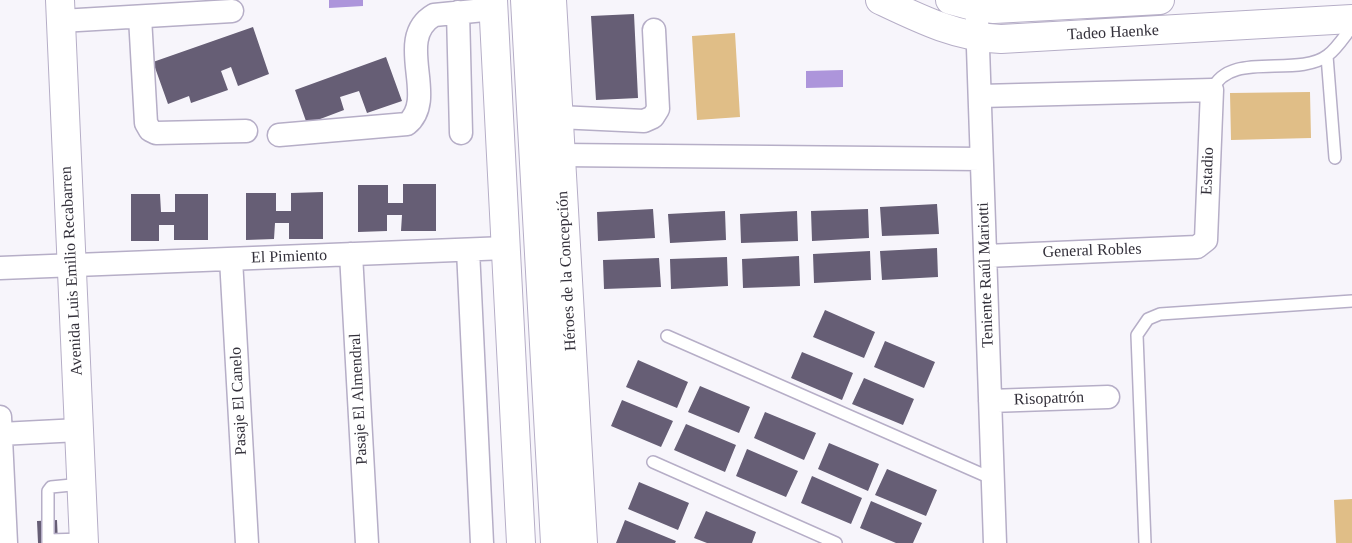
<!DOCTYPE html>
<meta charset="utf-8">
<style>
body{margin:0}
canvas{display:block;background:#f7f5fb}
</style>
<canvas width="1352" height="543"></canvas>
<script>
const c = document.querySelector('canvas').getContext('2d');
c.lineJoin = 'round';
function fillPath(path, color) { c.fillStyle = color; c.fill(path, 'evenodd'); }
function strokePath(path, color, width, dash) { c.strokeStyle = color; c.lineWidth = width; c.lineCap = dash ? 'butt' : 'round'; c.setLineDash(dash || []); c.stroke(path); }
function label(font, color, halo, rows, align = 'center') {
  c.font = font + ' "Times New Roman",serif'; c.lineWidth = 5; c.setLineDash([]); c.textBaseline = 'middle'; c.strokeStyle = halo; c.fillStyle = color; for (const [text, x, y, turn = 0] of rows) {
    c.save(); c.translate(x, y); c.rotate((+turn || 0) * Math.PI / 180); c.textAlign = isNaN(turn) ? turn : align; if (halo) c.strokeText(text, 0, 0); c.fillText(text, 0, 0); c.restore();
  }
}
const green = new Path2D(`
 M 735,33 L 740,117 L 697,120 L 692,36 Z
 M 1310,92 L 1311,138 L 1231,140 L 1230,93 Z
 M 1352,499 L 1352,543 L 1336,543 L 1334,500 Z`);
const water = new Path2D(`
 M 329,0 L 363,0 L 363,6 L 329,8 Z
 M 843,70 L 843,87 L 806,88 L 806,71 Z`);
const building = new Path2D(`
 M 634,14 L 638,98 L 596,100 L 591,16 Z
 M 253,27 L 269,74 L 238,86 L 231,67 L 221,71 L 228,90 L 191,103 L 189,96 L 168,104 L 153,62 Z
 M 386,57 L 402,101 L 367,113 L 359,91 L 340,97 L 344,110 L 307,124 L 295,90 Z
 M 403,184 L 436,184 L 436,231 L 401,231 L 402,215 L 387,215 L 387,231 L 358,232 L 358,185 L 388,185 L 388,203 L 403,203 Z
 M 323,192 L 323,239 L 289,239 L 289,223 L 275,223 L 274,239 L 246,240 L 246,193 L 276,193 L 276,211 L 291,211 L 291,193 Z
 M 131,194 L 160,194 L 161,212 L 175,212 L 175,194 L 208,194 L 208,240 L 174,240 L 174,225 L 159,225 L 159,241 L 131,241 Z
 M 937,204 L 939,234 L 882,236 L 880,207 Z
 M 653,209 L 655,238 L 598,241 L 597,212 Z
 M 868,209 L 869,238 L 812,241 L 811,211 Z
 M 725,211 L 726,240 L 670,243 L 668,214 Z
 M 797,211 L 798,241 L 741,243 L 740,214 Z
 M 937,248 L 938,277 L 882,280 L 880,251 Z
 M 870,251 L 871,280 L 814,283 L 813,254 Z
 M 799,256 L 800,286 L 743,288 L 742,259 Z
 M 727,257 L 728,286 L 671,289 L 670,259 Z
 M 659,258 L 661,287 L 604,289 L 603,260 Z
 M 825,310 L 875,332 L 864,358 L 813,337 Z
 M 885,341 L 935,362 L 924,388 L 874,367 Z
 M 802,352 L 853,373 L 842,400 L 791,378 Z
 M 638,360 L 688,382 L 677,408 L 626,387 Z
 M 864,378 L 914,399 L 903,425 L 852,404 Z
 M 700,386 L 750,407 L 739,433 L 688,412 Z
 M 622,400 L 673,421 L 661,447 L 611,426 Z
 M 765,412 L 816,433 L 804,460 L 754,438 Z
 M 686,424 L 736,445 L 725,472 L 674,450 Z
 M 829,443 L 879,464 L 868,491 L 818,469 Z
 M 747,449 L 798,471 L 786,497 L 736,476 Z
 M 887,469 L 937,490 L 926,516 L 875,495 Z
 M 812,476 L 862,498 L 851,524 L 801,503 Z
 M 639,482 L 689,503 L 678,530 L 628,509 Z
 M 871,501 L 922,523 L 913,543 L 896,543 L 860,528 Z
 M 706,511 L 756,532 L 752,543 L 707,543 L 694,538 Z
 M 57,520 L 58,543 L 38,543 L 37,521 Z
 M 625,520 L 676,541 L 675,543 L 616,543 Z`);
const lane = new Path2D(`
 M 1327,56 L 1335,158
 M 1212,90 C 1230,49 1297,79 1328,55 C 1335,50 1342,40 1348,32
 M 667,336 L 993,479
 M 653,462 L 836,543
 M 48,540 L 84,539
 M 48,543 L 48,491 L 51,487 L 82,484
 M 1145,543 L 1137,335 L 1148,319 L 1160,314 L 1352,301`);
const street = new Path2D(`
 M 458,12 L 461,133
 M 140,17 L 146,123 L 150,130 L 156,133 L 246,131
 M 977,19 L 995,543
 M 61,21 L 232,11
 M 981,96 L 1212,90 L 1206,240 L 1197,247 L 986,256
 M 558,117 L 644,121 L 653,117 L 658,109 L 654,30
 M 279,135 L 407,124 C 439,98 393,39 434,15 L 494,9
 M 560,155 L 981,159
 M 468,250 L 482,543
 M 351,254 L 367,543
 M 231,259 L 247,543
 M 0,268 L 506,248
 M 990,401 L 1108,397
 M 0,417 L 6,543
 M 0,434 L 79,430`);
const secondary = new Path2D(`
 M 60,0 L 84,543
 M 493,0 L 521,543
 M 525,0 L 555,543
 M 552,0 L 583,543
 M 880,0 C 920,19 956,37 1001,39 L 1352,19
 M 950,0 L 976,7 L 994,9 L 1160,0`);
const streetNames = [
 ["Tadeo Haenke",1113,33,-3],
 ["Estadio",1208,171,-88],
 ["General Robles",1092,251,-2],
 ["El Pimiento",289,257,-2],
 ["Avenida Luis Emilio Recabarren",72,271,-93],
 ["Héroes de la Concepción",567,271,-93],
 ["Teniente Raúl Mariotti",986,275,-92],
 ["Pasaje El Almendral",359,399,-93],
 ["Risopatrón",1049,399,-2],
 ["Pasaje El Canelo",239,401,-93]
];
fillPath(green, '#e0be87');
fillPath(water, '#ad95db');
fillPath(building, '#665e75');
strokePath(lane, '#b6aec7', 14);
strokePath(street, '#b6aec7', 25);
strokePath(secondary, '#b6aec7', 30);
strokePath(lane, '#fff', 11);
strokePath(street, '#fff', 22);
strokePath(secondary, '#fff', 28);
label('16px', '#33303a', '#fff', streetNames);
</script>
